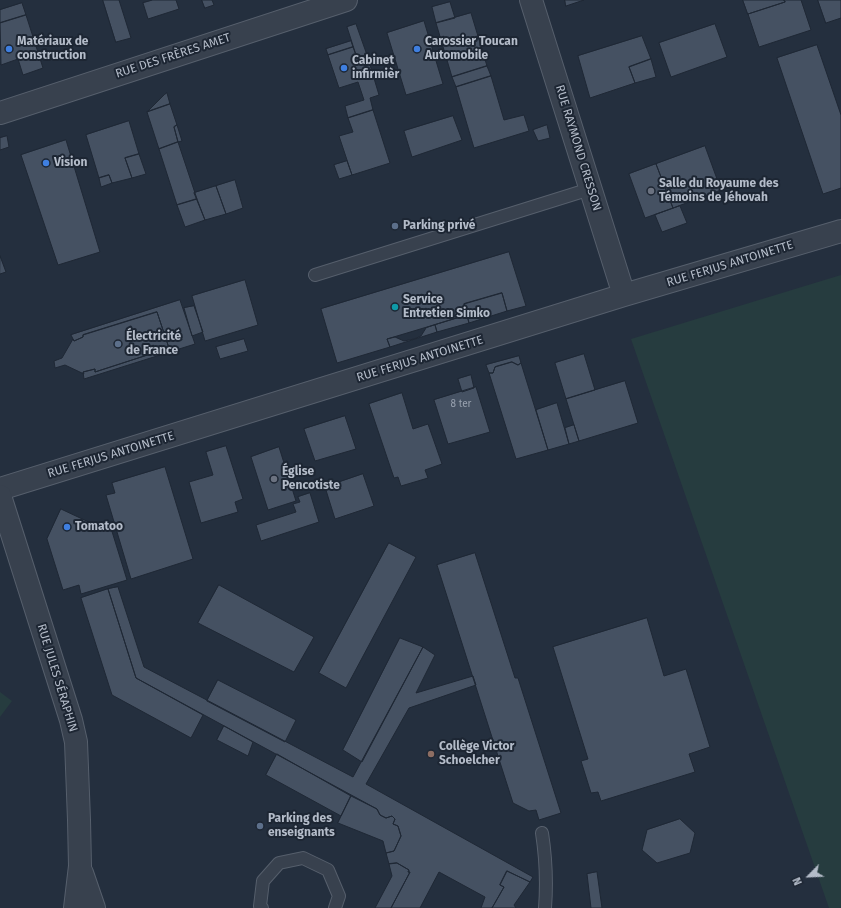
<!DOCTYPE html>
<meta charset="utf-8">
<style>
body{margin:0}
#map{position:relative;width:841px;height:908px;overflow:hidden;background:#242f3e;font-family:"Fira Sans",sans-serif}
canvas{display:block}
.north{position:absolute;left:789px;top:856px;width:40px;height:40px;-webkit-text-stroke:3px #1d2633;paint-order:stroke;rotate:246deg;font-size:11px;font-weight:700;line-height:16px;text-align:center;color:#b4bcc9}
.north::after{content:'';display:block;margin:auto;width:14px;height:18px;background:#b4bcc9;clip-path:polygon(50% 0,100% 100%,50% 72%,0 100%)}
</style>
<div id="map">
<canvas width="841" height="908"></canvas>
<div class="north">N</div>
</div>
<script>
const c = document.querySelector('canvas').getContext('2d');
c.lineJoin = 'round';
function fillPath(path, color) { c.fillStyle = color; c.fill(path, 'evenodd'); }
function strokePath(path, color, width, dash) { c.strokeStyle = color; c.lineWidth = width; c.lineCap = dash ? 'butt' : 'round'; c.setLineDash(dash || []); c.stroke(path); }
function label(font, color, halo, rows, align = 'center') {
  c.font = font + ' "Fira Sans",sans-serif'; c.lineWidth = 4; c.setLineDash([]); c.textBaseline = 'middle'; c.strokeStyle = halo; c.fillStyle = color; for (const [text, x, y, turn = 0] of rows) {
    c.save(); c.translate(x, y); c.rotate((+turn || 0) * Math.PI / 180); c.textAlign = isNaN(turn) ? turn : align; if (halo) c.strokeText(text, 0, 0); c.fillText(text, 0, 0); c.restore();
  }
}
const green = new Path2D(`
 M 841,275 L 841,908 L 829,908 L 631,339 Z
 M 0,692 L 12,701 L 0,717 Z`);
const building = new Path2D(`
 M 103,0 L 119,0 L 131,38 L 116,42 Z
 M 153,0 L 176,0 L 179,9 L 148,19 L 143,3 Z
 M 202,0 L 212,0 L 214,5 L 205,8 Z
 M 565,0 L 584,0 L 566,6 Z
 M 743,0 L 784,0 L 785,2 L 748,14 Z
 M 784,0 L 801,0 L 811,30 L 759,47 L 748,14 L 785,2 Z
 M 818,0 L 841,0 L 841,18 L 826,23 Z
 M 450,2 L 455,18 L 436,23 L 432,7 Z
 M 22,3 L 26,15 L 0,23 L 0,10 Z
 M 471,13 L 487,66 L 452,77 L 436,23 Z
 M 26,15 L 43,68 L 23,75 L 18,59 L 1,65 L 0,23 Z
 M 424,21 L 443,84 L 406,95 L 387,33 Z
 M 356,24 L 367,55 L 357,58 L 347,27 Z
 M 715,24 L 727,57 L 671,77 L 659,43 Z
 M 642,36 L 651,59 L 629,67 L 635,83 L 590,98 L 578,56 Z
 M 351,41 L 353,47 L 328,55 L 326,49 Z
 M 817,45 L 841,115 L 841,188 L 823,194 L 777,58 Z
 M 353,47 L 357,58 L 367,55 L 379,95 L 370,98 L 373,110 L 348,118 L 345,106 L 364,100 L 358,82 L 339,88 L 328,55 Z
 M 651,59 L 656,77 L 635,83 L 629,67 Z
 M 487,66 L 491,76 L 456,87 L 452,77 Z
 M 491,76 L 504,120 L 524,115 L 529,131 L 474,148 L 456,87 Z
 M 167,93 L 170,104 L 147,112 L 164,95 Z
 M 170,104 L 177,125 L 174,127 L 178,142 L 159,149 L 147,112 Z
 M 373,110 L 390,163 L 352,175 L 339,136 L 353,132 L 348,118 Z
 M 453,116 L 462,140 L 412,157 L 404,131 Z
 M 129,121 L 139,154 L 125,158 L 132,178 L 112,183 L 109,175 L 99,178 L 86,135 Z
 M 177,125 L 182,141 L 178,142 L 174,127 Z
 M 547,125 L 550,138 L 538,141 L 533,130 Z
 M 7,136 L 9,147 L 0,150 L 0,138 Z
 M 66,140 L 100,252 L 58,265 L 21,155 Z
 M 178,142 L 197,199 L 177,205 L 159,149 Z
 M 705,146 L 721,190 L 673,208 L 656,164 Z
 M 139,154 L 146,174 L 132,178 L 125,158 Z
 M 347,161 L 352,175 L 339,179 L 334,165 Z
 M 656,164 L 673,208 L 645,218 L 629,174 Z
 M 109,175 L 112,183 L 101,187 L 99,178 Z
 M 235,180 L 243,208 L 226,214 L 216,186 Z
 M 216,186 L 226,214 L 205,220 L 194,193 Z
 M 197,199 L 205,220 L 185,227 L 177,205 Z
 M 680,206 L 687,223 L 662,232 L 655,215 Z
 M 509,252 L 526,306 L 507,311 L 502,293 L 464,304 L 467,315 L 387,339 L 390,347 L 337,363 L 321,309 Z
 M 0,256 L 6,272 L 0,274 Z
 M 245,280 L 258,325 L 205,341 L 192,296 Z
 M 502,293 L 507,311 L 469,323 L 464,304 Z
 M 180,300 L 195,344 L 84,379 L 83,372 L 95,369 L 95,372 L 169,348 L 157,312 L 83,335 L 83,337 L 74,341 L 71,335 Z
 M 194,306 L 203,332 L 192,336 L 184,308 Z
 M 157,312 L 169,348 L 95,372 L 95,369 L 83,372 L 84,374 L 65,365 L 55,368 L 54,361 L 62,358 L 73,339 L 74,341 L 83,337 L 83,335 Z
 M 467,315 L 469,323 L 437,332 L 435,325 Z
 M 435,325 L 437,332 L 390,347 L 387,339 L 395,337 L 404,341 L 414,339 L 421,336 L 426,328 Z
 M 244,339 L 248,351 L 220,359 L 216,347 Z
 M 584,354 L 595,390 L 566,399 L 555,363 Z
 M 519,356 L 521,363 L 518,365 L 512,362 L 495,367 L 493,373 L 489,373 L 486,365 Z
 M 512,362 L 518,365 L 521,363 L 548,450 L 516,459 L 489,373 L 493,373 L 495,367 Z
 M 471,375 L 474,388 L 462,392 L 458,379 Z
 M 625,381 L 638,423 L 579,441 L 566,399 Z
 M 476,387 L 490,432 L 448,444 L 434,400 Z
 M 402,393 L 413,429 L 428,424 L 442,464 L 425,470 L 428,478 L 401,486 L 398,477 L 394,478 L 369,404 Z
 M 557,403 L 569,444 L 548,450 L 536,410 Z
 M 345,416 L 356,449 L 315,461 L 304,429 Z
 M 574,425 L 579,441 L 569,444 L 565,428 Z
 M 226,446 L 243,499 L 235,502 L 238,512 L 201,523 L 189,482 L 213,475 L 206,452 Z
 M 279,447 L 296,501 L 268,510 L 251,457 Z
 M 165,467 L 193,559 L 131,579 L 106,495 L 115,493 L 112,483 Z
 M 363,474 L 374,506 L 335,519 L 325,487 Z
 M 310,493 L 319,522 L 261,541 L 256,525 L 296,512 L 293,504 L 300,502 L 298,497 Z
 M 61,509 L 93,524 L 95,530 L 110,525 L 127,580 L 81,594 L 79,585 L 63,590 L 47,539 Z
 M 389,543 L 416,557 L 346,688 L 319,673 Z
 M 475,553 L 515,678 L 518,678 L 561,813 L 539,820 L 536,810 L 529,811 L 513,803 L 437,565 Z
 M 219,585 L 314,637 L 294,672 L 198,623 Z
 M 118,587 L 144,667 L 353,777 L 423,647 L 435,655 L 416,693 L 473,676 L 476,685 L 409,708 L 366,784 L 533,877 L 530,882 L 507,871 L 500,885 L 504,887 L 492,908 L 481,908 L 485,897 L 439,872 L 420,908 L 391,908 L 410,872 L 408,872 L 409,870 L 397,863 L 389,864 L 386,853 L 394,851 L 401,836 L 398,826 L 393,824 L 395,819 L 392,816 L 386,818 L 380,815 L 377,809 L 136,678 L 108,589 Z
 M 108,589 L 136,678 L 203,715 L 191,738 L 112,695 L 81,598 Z
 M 647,618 L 664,676 L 686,669 L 710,747 L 689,754 L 695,772 L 601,801 L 598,792 L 591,793 L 581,761 L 588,759 L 553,647 Z
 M 400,638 L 423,647 L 362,762 L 343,750 Z
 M 218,680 L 296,720 L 285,742 L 207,701 Z
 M 224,726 L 253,742 L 248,756 L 217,740 Z
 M 277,754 L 351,796 L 341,816 L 266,775 Z
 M 351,796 L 377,809 L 380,815 L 386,818 L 392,816 L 395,819 L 393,824 L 398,826 L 401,836 L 394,851 L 386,853 L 383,841 L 338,823 Z
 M 680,819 L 695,833 L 690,853 L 657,863 L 642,850 L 647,830 Z
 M 397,863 L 409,870 L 408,872 L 410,872 L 391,908 L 375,908 L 392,876 L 389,864 Z
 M 507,871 L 530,882 L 514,905 L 516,908 L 492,908 L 504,887 L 500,885 Z
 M 597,872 L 602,908 L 591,908 L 587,874 Z`);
const service = new Path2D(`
 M 315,275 L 590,189
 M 542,833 C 546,859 547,882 545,908
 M 262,908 L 260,906 L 263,881 L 279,863 L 303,858 L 328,870 L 339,896 L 335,908`);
const minor = new Path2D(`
 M 531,0 L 624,295
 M 0,113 L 346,0
 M 0,489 L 624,295 L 841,231`);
const tertiary = new Path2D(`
 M 0,496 L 71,720 L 76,742 L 79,820 L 80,866 L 75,908
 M 82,873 L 94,908`);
const markers = [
 [9,49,4,"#3f7fe0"],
 [417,49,4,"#3f7fe0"],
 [344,68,4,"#3f7fe0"],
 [46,163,4,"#3f7fe0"],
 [651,191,4,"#6b7280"],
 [395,226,4,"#5c6f8a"],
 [395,307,4,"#0f9aa8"],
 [118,344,4,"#5c6f8a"],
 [274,479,4,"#6b7280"],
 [67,527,4,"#3f7fe0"],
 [431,754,4,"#8d6e63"],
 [260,826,4,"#5c6f8a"]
];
const numberNames = [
 ["8 ter",461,404]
];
const poiNames = [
 ["Matériaux de",17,42],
 ["construction",17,56],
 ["Carossier Toucan",425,42],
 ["Automobile",425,56],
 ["Cabinet",352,61],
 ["infirmièr",352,75],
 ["Vision",54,163],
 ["Salle du Royaume des",659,184],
 ["Témoins de Jéhovah",659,198],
 ["Parking privé",403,226],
 ["Service",403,300],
 ["Entretien Simko",403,314],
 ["Électricité",126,337],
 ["de France",126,351],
 ["Église",282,472],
 ["Pencotiste",282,486],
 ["Tomatoo",75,527],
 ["Collège Victor",439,747],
 ["Schoelcher",439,761],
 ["Parking des",268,819],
 ["enseignants",268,833]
];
const streetNames = [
 ["RUE DES FRÈRES AMET",173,56,-18],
 ["RUE RAYMOND CRESSON",578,148,73],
 ["RUE FERJUS ANTOINETTE",730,264,-17],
 ["RUE FERJUS ANTOINETTE",420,359,-17],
 ["RUE FERJUS ANTOINETTE",111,455,-17],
 ["RUE JULES SÉRAPHIN",57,678,73]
];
fillPath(green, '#263c3f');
fillPath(building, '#455162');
strokePath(building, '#1f2835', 1);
strokePath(service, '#565f6c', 14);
strokePath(minor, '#565f6c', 24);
strokePath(tertiary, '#565f6c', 24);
strokePath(service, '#38414e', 12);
strokePath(minor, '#38414e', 22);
strokePath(tertiary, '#38414e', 22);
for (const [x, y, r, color] of markers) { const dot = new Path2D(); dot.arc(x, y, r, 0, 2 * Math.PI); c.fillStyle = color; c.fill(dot); strokePath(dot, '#1d2633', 1.5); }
label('10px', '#98a1af', null, numberNames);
label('bold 12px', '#b4bcc9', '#1d2633', poiNames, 'left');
label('12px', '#b4bcc9', '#1d2633', streetNames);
</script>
